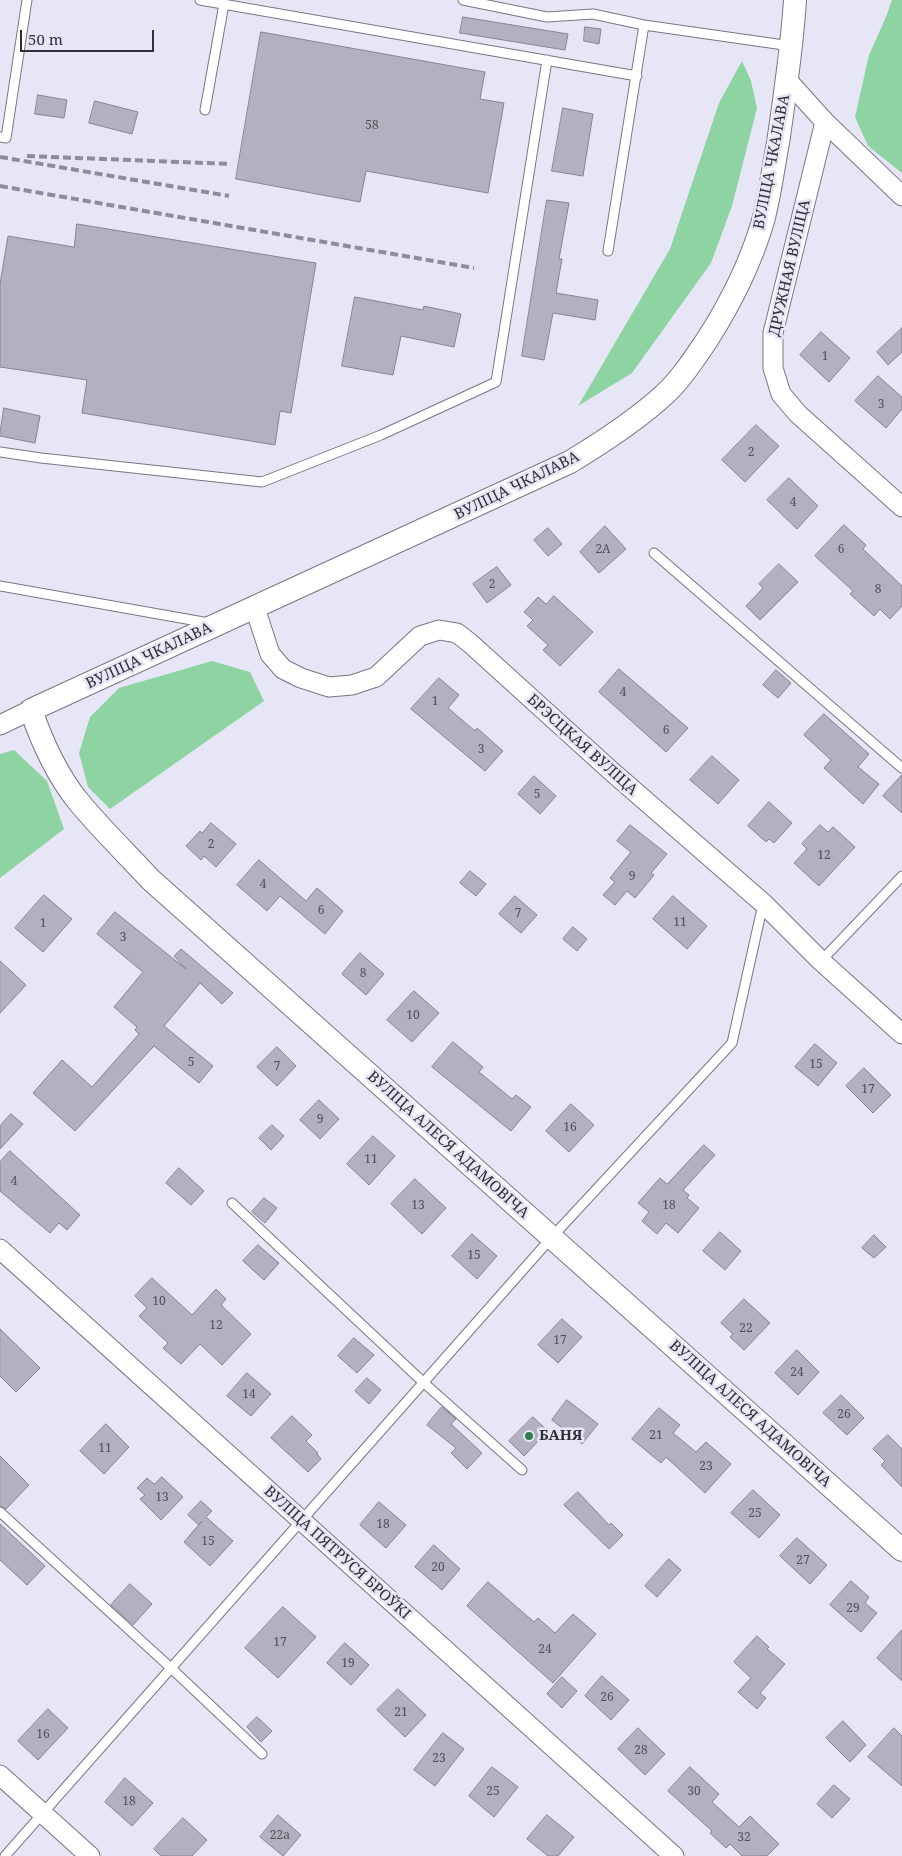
<!DOCTYPE html>
<meta charset="utf-8">
<style>
body{margin:0}
#map{position:relative;width:902px;height:1856px;overflow:hidden;background:#e7e6f6;font-family:"Noto Serif",serif}
canvas{display:block}
.scale{position:absolute;left:20px;top:30px;width:134px;height:22px;box-sizing:border-box;border:2px solid #303036;border-top:0;padding-left:6px;font-size:15px;line-height:18px;white-space:nowrap;color:#303036;-webkit-text-stroke:4px #e7e6f6;paint-order:stroke}
</style>
<div id="map">
<canvas width="902" height="1856"></canvas>
<div class="scale">50 m</div>
</div>
<script>
const c = document.querySelector('canvas').getContext('2d');
c.lineJoin = 'round';
function fillPath(path, color) { c.fillStyle = color; c.fill(path, 'evenodd'); }
function strokePath(path, color, width, dash) { c.strokeStyle = color; c.lineWidth = width; c.lineCap = dash ? 'butt' : 'round'; c.setLineDash(dash || []); c.stroke(path); }
function label(font, color, halo, rows, align = 'center') {
  c.font = font + ' "Noto Serif",serif'; c.lineWidth = 5; c.setLineDash([]); c.textBaseline = 'middle'; c.strokeStyle = halo; c.fillStyle = color; for (const [text, x, y, turn = 0] of rows) {
    c.save(); c.translate(x, y); c.rotate((+turn || 0) * Math.PI / 180); c.textAlign = isNaN(turn) ? turn : align; if (halo) c.strokeText(text, 0, 0); c.fillText(text, 0, 0); c.restore();
  }
}
const green = new Path2D(`
 M 892,0 L 902,0 L 902,173 L 868,146 L 855,117 L 869,55 L 886,17 Z
 M 742,61 L 751,81 L 757,108 L 732,206 L 711,263 L 632,373 L 578,406 L 670,249 L 719,103 Z
 M 212,661 L 250,672 L 264,701 L 110,809 L 88,787 L 79,753 L 90,717 L 119,688 Z
 M 14,750 L 47,781 L 64,829 L 0,878 L 0,754 Z`);
const building = new Path2D(`
 M 463,17 L 568,34 L 565,50 L 460,33 Z
 M 585,27 L 601,29 L 599,44 L 584,41 Z
 M 261,32 L 485,72 L 480,99 L 504,103 L 488,193 L 366,171 L 360,202 L 236,179 Z
 M 38,95 L 67,100 L 64,118 L 35,114 Z
 M 95,101 L 138,112 L 132,134 L 89,123 Z
 M 563,108 L 593,114 L 583,176 L 552,171 Z
 M 547,200 L 569,203 L 559,259 L 562,259 L 556,293 L 598,300 L 595,320 L 553,313 L 544,360 L 522,356 Z
 M 77,224 L 316,263 L 291,413 L 280,411 L 275,445 L 82,413 L 87,380 L 0,367 L 0,284 L 8,236 L 74,247 Z
 M 355,297 L 423,310 L 424,306 L 461,314 L 454,347 L 401,336 L 393,375 L 342,366 Z
 M 902,328 L 902,352 L 888,365 L 877,352 Z
 M 821,332 L 850,358 L 829,382 L 800,355 Z
 M 878,376 L 902,397 L 902,409 L 886,428 L 855,401 Z
 M 4,408 L 40,416 L 35,443 L 0,436 Z
 M 756,425 L 779,446 L 745,482 L 722,460 Z
 M 789,478 L 818,506 L 797,529 L 767,500 Z
 M 844,525 L 866,545 L 863,549 L 902,586 L 902,606 L 890,619 L 880,609 L 874,616 L 850,594 L 853,591 L 815,556 Z
 M 605,526 L 626,549 L 599,573 L 580,552 Z
 M 548,528 L 562,544 L 548,556 L 534,540 Z
 M 779,564 L 798,582 L 760,620 L 746,606 L 763,588 L 759,584 Z
 M 497,567 L 511,585 L 487,603 L 473,584 Z
 M 554,596 L 593,632 L 560,666 L 543,650 L 548,645 L 527,626 L 533,620 L 524,612 L 538,597 L 546,604 Z
 M 619,669 L 688,728 L 666,752 L 599,692 Z
 M 776,670 L 791,683 L 778,698 L 763,685 Z
 M 439,678 L 459,695 L 448,708 L 475,731 L 477,728 L 503,751 L 485,771 L 411,709 Z
 M 824,714 L 869,754 L 858,767 L 879,784 L 863,804 L 824,768 L 831,760 L 804,735 Z
 M 712,756 L 739,780 L 718,804 L 690,780 Z
 M 902,775 L 902,813 L 883,796 Z
 M 534,776 L 556,796 L 540,814 L 518,794 Z
 M 769,802 L 792,823 L 774,843 L 769,839 L 766,842 L 748,826 Z
 M 211,823 L 236,844 L 216,867 L 204,856 L 201,860 L 186,846 L 200,831 L 202,833 Z
 M 630,825 L 667,854 L 651,873 L 654,875 L 635,898 L 627,891 L 615,905 L 603,895 L 615,882 L 610,878 L 631,852 L 617,841 Z
 M 820,825 L 828,832 L 833,827 L 855,847 L 819,886 L 794,863 L 807,849 L 802,844 Z
 M 259,860 L 306,901 L 317,888 L 343,911 L 325,934 L 280,896 L 267,911 L 237,885 Z
 M 470,871 L 486,884 L 476,896 L 460,883 Z
 M 44,895 L 72,919 L 43,952 L 15,928 Z
 M 515,896 L 537,915 L 521,933 L 499,914 Z
 M 673,896 L 707,926 L 687,949 L 653,919 Z
 M 115,912 L 186,969 L 174,956 L 181,949 L 233,993 L 222,1004 L 200,983 L 164,1026 L 213,1066 L 199,1083 L 154,1046 L 75,1131 L 33,1093 L 62,1060 L 92,1087 L 139,1034 L 135,1030 L 137,1027 L 114,1007 L 143,972 L 97,934 Z
 M 573,927 L 587,939 L 577,951 L 563,939 Z
 M 360,953 L 384,974 L 366,995 L 342,974 Z
 M 0,961 L 26,985 L 0,1013 Z
 M 414,991 L 439,1013 L 412,1042 L 387,1020 Z
 M 453,1042 L 483,1067 L 479,1072 L 512,1099 L 516,1095 L 531,1107 L 511,1131 L 432,1067 Z
 M 815,1044 L 837,1063 L 818,1086 L 795,1067 Z
 M 277,1047 L 296,1066 L 277,1086 L 257,1067 Z
 M 864,1068 L 891,1095 L 873,1113 L 846,1086 Z
 M 319,1100 L 339,1119 L 320,1139 L 300,1120 Z
 M 571,1104 L 594,1125 L 569,1152 L 546,1131 Z
 M 11,1114 L 23,1124 L 0,1149 L 0,1126 Z
 M 272,1125 L 284,1136 L 271,1150 L 259,1138 Z
 M 373,1136 L 395,1156 L 369,1185 L 347,1164 Z
 M 704,1145 L 715,1155 L 683,1190 L 689,1195 L 687,1198 L 699,1208 L 678,1233 L 666,1223 L 657,1234 L 642,1221 L 649,1212 L 638,1203 L 660,1178 L 667,1184 Z
 M 10,1151 L 80,1215 L 67,1230 L 59,1223 L 50,1233 L 0,1191 L 0,1162 Z
 M 179,1168 L 204,1191 L 191,1205 L 166,1183 Z
 M 415,1179 L 446,1208 L 422,1234 L 391,1204 Z
 M 264,1198 L 277,1208 L 265,1223 L 252,1212 Z
 M 720,1232 L 741,1251 L 725,1270 L 703,1251 Z
 M 472,1234 L 497,1256 L 477,1279 L 452,1256 Z
 M 874,1235 L 886,1247 L 874,1258 L 862,1248 Z
 M 258,1245 L 279,1263 L 264,1280 L 243,1261 Z
 M 152,1278 L 192,1315 L 216,1289 L 226,1299 L 221,1305 L 251,1334 L 222,1365 L 200,1344 L 181,1364 L 163,1348 L 168,1343 L 139,1316 L 147,1308 L 135,1296 Z
 M 744,1299 L 770,1323 L 744,1350 L 730,1337 L 733,1334 L 721,1323 Z
 M 562,1319 L 582,1337 L 558,1363 L 538,1345 Z
 M 0,1329 L 40,1368 L 16,1392 L 0,1376 Z
 M 354,1338 L 374,1355 L 357,1373 L 338,1356 Z
 M 797,1350 L 819,1372 L 798,1395 L 775,1373 Z
 M 247,1373 L 271,1394 L 251,1416 L 227,1396 Z
 M 367,1378 L 381,1390 L 369,1404 L 355,1391 Z
 M 841,1395 L 864,1418 L 847,1435 L 823,1413 Z
 M 567,1400 L 598,1424 L 582,1444 L 552,1420 Z
 M 442,1407 L 456,1419 L 451,1424 L 482,1453 L 467,1469 L 451,1453 L 456,1448 L 427,1425 Z
 M 659,1408 L 680,1425 L 673,1433 L 696,1452 L 706,1442 L 731,1464 L 705,1493 L 666,1457 L 661,1463 L 632,1439 Z
 M 292,1416 L 312,1435 L 306,1441 L 318,1453 L 317,1454 L 321,1459 L 308,1472 L 271,1438 Z
 M 533,1417 L 548,1431 L 524,1456 L 509,1441 Z
 M 106,1424 L 129,1447 L 104,1474 L 80,1451 Z
 M 888,1435 L 902,1449 L 902,1487 L 881,1465 L 885,1461 L 873,1449 Z
 M 0,1456 L 29,1485 L 6,1509 L 0,1506 Z
 M 162,1477 L 183,1497 L 161,1520 L 140,1499 L 145,1495 L 137,1488 L 147,1478 L 154,1484 Z
 M 753,1490 L 780,1515 L 759,1538 L 731,1513 Z
 M 578,1492 L 609,1525 L 611,1523 L 623,1535 L 609,1549 L 564,1505 Z
 M 201,1501 L 212,1511 L 206,1517 L 233,1541 L 210,1566 L 184,1542 L 202,1521 L 199,1525 L 188,1515 Z
 M 379,1502 L 406,1525 L 386,1548 L 360,1525 Z
 M 0,1524 L 45,1566 L 27,1585 L 0,1560 Z
 M 797,1538 L 827,1565 L 810,1584 L 780,1556 Z
 M 434,1545 L 460,1569 L 442,1590 L 415,1567 Z
 M 669,1559 L 681,1570 L 657,1597 L 645,1586 Z
 M 851,1581 L 869,1597 L 865,1603 L 877,1613 L 861,1632 L 830,1605 Z
 M 488,1582 L 534,1622 L 538,1618 L 555,1633 L 573,1614 L 596,1634 L 553,1683 L 467,1606 Z
 M 130,1584 L 152,1604 L 133,1625 L 111,1605 Z
 M 283,1607 L 316,1637 L 278,1678 L 245,1648 Z
 M 902,1630 L 902,1681 L 877,1658 Z
 M 757,1636 L 769,1647 L 767,1649 L 785,1664 L 760,1693 L 766,1698 L 757,1709 L 738,1692 L 751,1678 L 734,1662 Z
 M 345,1643 L 369,1665 L 351,1685 L 327,1663 Z
 M 602,1676 L 629,1700 L 611,1720 L 585,1696 Z
 M 562,1677 L 577,1691 L 562,1708 L 547,1694 Z
 M 398,1689 L 426,1715 L 405,1737 L 377,1710 Z
 M 48,1709 L 68,1728 L 38,1760 L 18,1741 Z
 M 257,1717 L 272,1731 L 261,1742 L 247,1727 Z
 M 843,1721 L 866,1745 L 850,1762 L 826,1738 Z
 M 638,1728 L 665,1754 L 645,1775 L 618,1749 Z
 M 894,1728 L 902,1736 L 902,1786 L 868,1757 Z
 M 443,1733 L 464,1749 L 435,1786 L 414,1770 Z
 M 492,1767 L 518,1787 L 494,1817 L 469,1796 Z
 M 690,1767 L 719,1794 L 712,1802 L 739,1827 L 750,1816 L 779,1844 L 767,1856 L 742,1856 L 730,1844 L 726,1848 L 710,1833 L 712,1831 L 668,1791 Z
 M 125,1778 L 153,1803 L 132,1826 L 105,1802 Z
 M 834,1785 L 850,1799 L 832,1818 L 817,1804 Z
 M 278,1815 L 301,1835 L 283,1856 L 260,1837 Z
 M 547,1815 L 574,1837 L 558,1856 L 548,1856 L 527,1839 Z
 M 183,1818 L 207,1840 L 192,1856 L 161,1856 L 154,1849 Z`);
const service = new Path2D(`
 M 200,0 L 637,76
 M 463,0 L 547,17 L 593,14 L 644,25
 M 205,110 L 224,4
 M 0,137 L 6,138 L 27,0
 M 608,251 L 644,25 L 791,46
 M 0,452 L 41,458 L 262,482 L 381,435 L 496,382 L 547,60
 M 654,553 L 902,768
 M 0,586 L 209,623
 M 821,961 L 902,876
 M 232,1203 L 423,1382 L 522,1470
 M 0,1512 L 171,1668 L 262,1754
 M 5,1856 L 552,1237 L 732,1043 L 763,904`);
const minor = new Path2D(`
 M 788,81 L 825,122 L 773,333 L 773,368 L 781,394 L 798,414 L 902,507
 M 825,122 L 902,196
 M 255,608 L 270,654 L 283,669 L 301,678 L 329,687 L 352,685 L 376,677 L 420,636 L 439,630 L 457,633 L 471,644 L 610,770 L 763,903 L 821,961 L 902,1034
 M 0,725 L 31,710
 M 0,1249 L 674,1856
 M 0,1775 L 90,1856`);
const tertiary = new Path2D(`
 M 795,0 C 792,48 785,95 778,143 C 773,169 770,195 763,221 C 751,262 730,304 707,340 C 694,359 682,378 665,394 C 637,420 603,442 570,462 L 31,710 C 42,742 57,775 78,801 C 101,829 127,854 151,880 L 902,1550`);
const rail = new Path2D(`
 M 27,156 L 231,164
 M 0,157 L 229,196
 M 0,186 L 474,268`);
const markers = [
 [529,1436,5,"#307d4d"]
];
const numberNames = [
 ["58",372,126],
 ["1",825,357],
 ["3",881,405],
 ["2",751,453],
 ["4",793,503],
 ["2А",603,550],
 ["6",841,550],
 ["2",492,585],
 ["8",878,590],
 ["4",623,693],
 ["1",435,702],
 ["6",666,731],
 ["3",481,750],
 ["5",537,795],
 ["2",211,845],
 ["12",824,856],
 ["9",632,877],
 ["4",263,885],
 ["6",321,911],
 ["7",518,914],
 ["11",680,923],
 ["1",43,924],
 ["3",123,938],
 ["8",363,974],
 ["10",413,1016],
 ["5",191,1063],
 ["15",816,1065],
 ["7",277,1067],
 ["17",868,1090],
 ["9",320,1120],
 ["16",570,1128],
 ["11",371,1160],
 ["4",14,1182],
 ["13",418,1206],
 ["18",669,1206],
 ["15",474,1256],
 ["10",159,1302],
 ["12",216,1326],
 ["22",746,1329],
 ["17",560,1341],
 ["24",797,1373],
 ["14",249,1395],
 ["26",844,1415],
 ["21",656,1436],
 ["11",105,1449],
 ["23",706,1467],
 ["13",162,1498],
 ["25",755,1514],
 ["18",383,1525],
 ["15",208,1542],
 ["27",803,1561],
 ["20",438,1568],
 ["29",853,1609],
 ["17",280,1643],
 ["24",545,1650],
 ["19",348,1664],
 ["26",607,1698],
 ["21",401,1713],
 ["16",43,1735],
 ["28",641,1751],
 ["23",439,1759],
 ["25",493,1792],
 ["30",694,1792],
 ["18",129,1802],
 ["22а",280,1836],
 ["32",744,1838]
];
const streetNames = [
 ["ВУЛІЦА ЧКАЛАВА",772,162,-79],
 ["ДРУЖНАЯ ВУЛІЦА",790,268,-77],
 ["ВУЛІЦА ЧКАЛАВА",517,486,-26],
 ["ВУЛІЦА ЧКАЛАВА",149,656,-25],
 ["БРЭСЦКАЯ ВУЛІЦА",582,745,42],
 ["ВУЛІЦА АЛЕСЯ АДАМОВІЧА",448,1145,42],
 ["ВУЛІЦА АЛЕСЯ АДАМОВІЧА",750,1414,42],
 ["ВУЛІЦА ПЯТРУСЯ БРОЎКІ",337,1553,42]
];
const poiNames = [
 ["БАНЯ",539,1436]
];
fillPath(green, '#8ed3a2');
fillPath(building, '#b1b1c0');
strokePath(building, '#848492', 1);
strokePath(service, '#777684', 11);
strokePath(minor, '#777684', 21);
strokePath(tertiary, '#777684', 24);
strokePath(service, '#fff', 9);
strokePath(minor, '#fff', 19);
strokePath(tertiary, '#fff', 22);
strokePath(rail, '#8d8c97', 4, [8, 4]);
for (const [x, y, r, color] of markers) { const dot = new Path2D(); dot.arc(x, y, r, 0, 2 * Math.PI); c.fillStyle = color; c.fill(dot); strokePath(dot, '#e7e6f6', 2); }
label('12px', '#505058', null, numberNames);
label('15px', '#303036', '#e7e6f6', streetNames);
label('bold 15px', '#303036', '#e7e6f6', poiNames, 'left');
</script>
